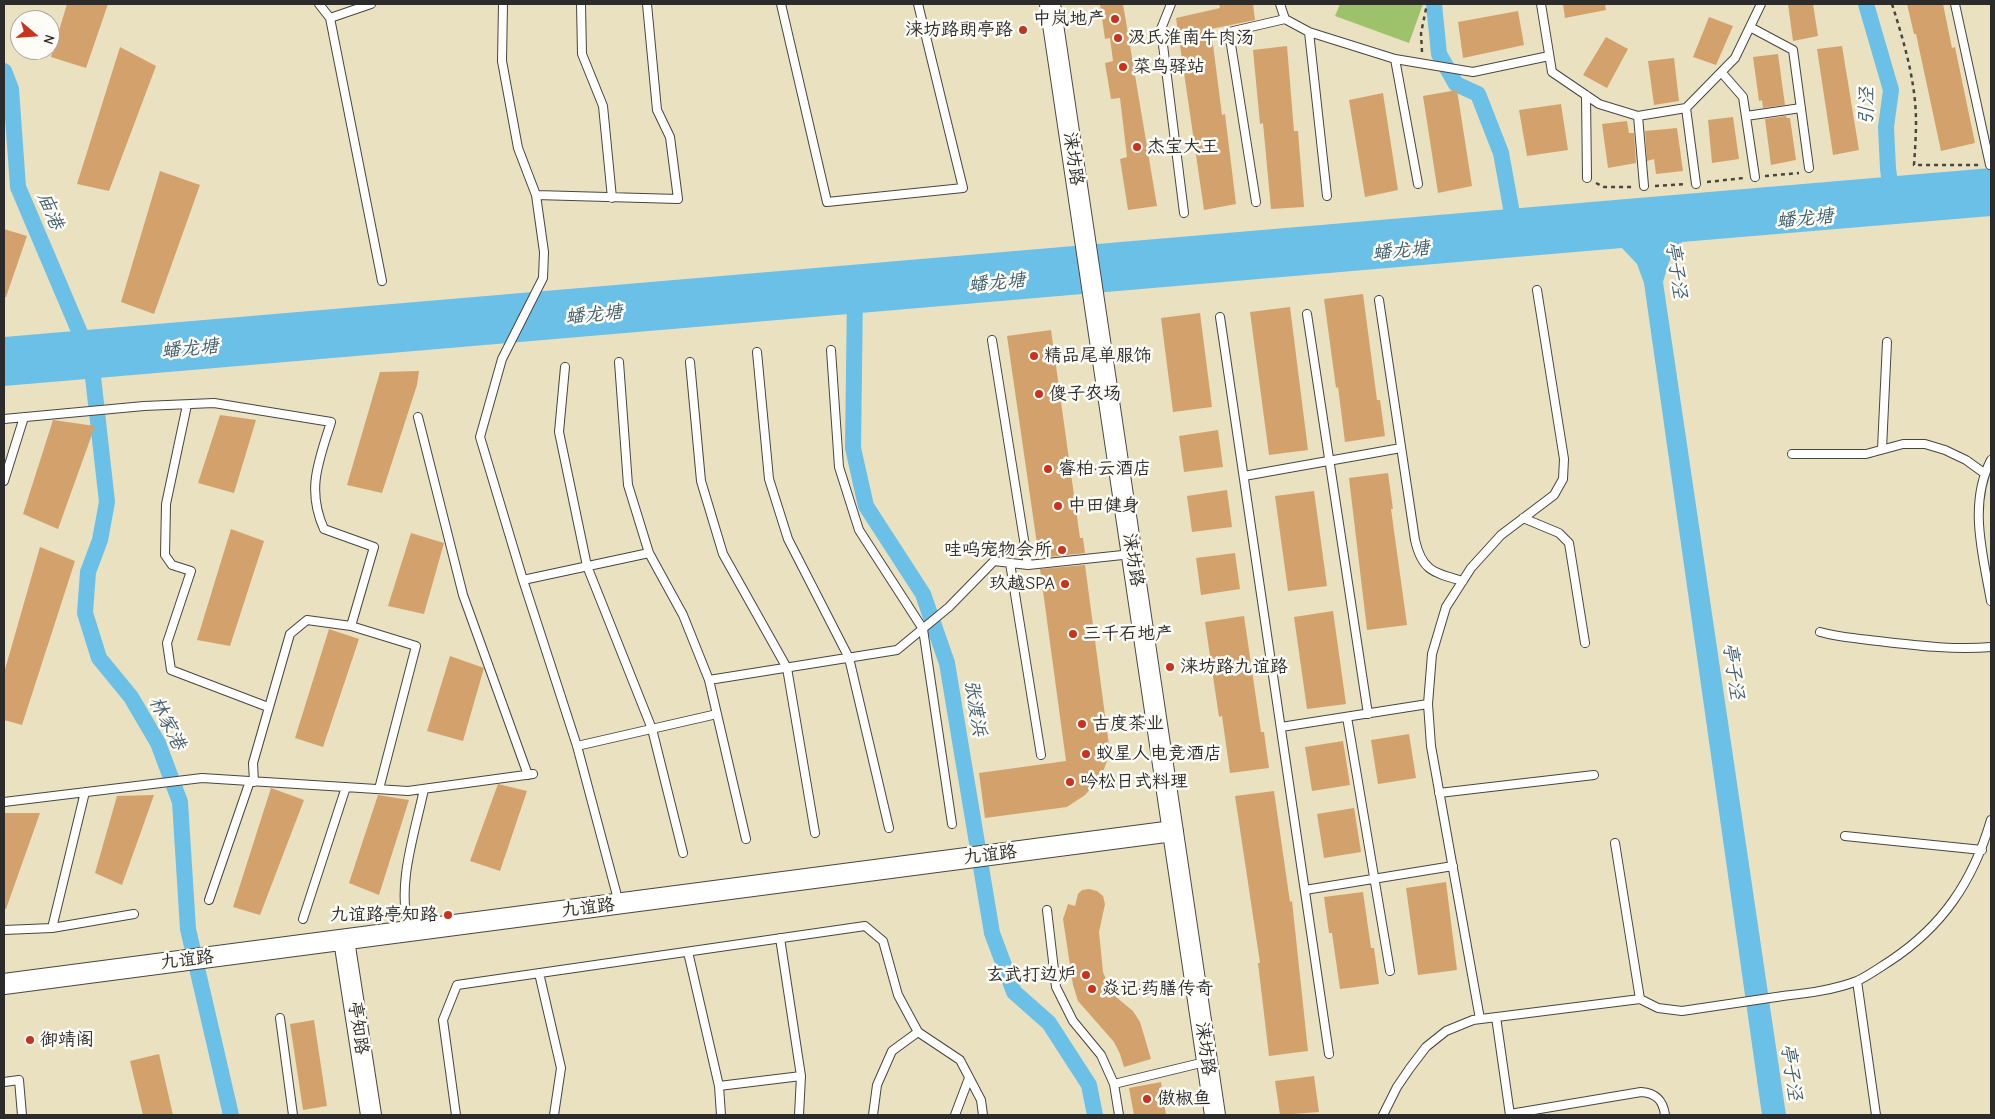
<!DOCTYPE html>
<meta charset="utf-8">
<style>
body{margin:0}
#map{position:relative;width:1995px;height:1119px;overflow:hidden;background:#eae1c0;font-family:"Comic Neue",sans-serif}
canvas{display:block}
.frame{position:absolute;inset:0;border:5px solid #2b2b2b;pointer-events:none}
.north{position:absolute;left:10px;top:10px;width:50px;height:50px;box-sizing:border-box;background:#fdfcf7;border:1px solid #a9a8a5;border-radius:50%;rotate:108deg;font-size:14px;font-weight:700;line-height:20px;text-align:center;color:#2b2b2b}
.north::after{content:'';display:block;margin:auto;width:18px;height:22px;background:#c8321e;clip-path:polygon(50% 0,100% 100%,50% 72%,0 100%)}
</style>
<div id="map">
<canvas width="1995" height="1119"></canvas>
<div class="frame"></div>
<div class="north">N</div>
</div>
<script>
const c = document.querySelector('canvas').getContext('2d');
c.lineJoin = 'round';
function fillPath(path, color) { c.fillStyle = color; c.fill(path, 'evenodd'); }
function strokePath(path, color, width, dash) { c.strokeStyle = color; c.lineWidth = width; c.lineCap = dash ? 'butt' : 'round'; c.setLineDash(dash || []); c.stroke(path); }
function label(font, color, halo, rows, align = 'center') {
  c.font = font + ' "Comic Neue","LXGW WenKai TC",sans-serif'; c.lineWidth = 5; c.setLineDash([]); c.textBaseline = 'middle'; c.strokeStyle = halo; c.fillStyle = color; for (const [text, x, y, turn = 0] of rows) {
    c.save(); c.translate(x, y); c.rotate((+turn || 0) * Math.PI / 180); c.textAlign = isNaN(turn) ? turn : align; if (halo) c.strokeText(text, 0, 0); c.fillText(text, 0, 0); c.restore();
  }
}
const green = new Path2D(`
 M 1340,4 L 1423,4 L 1409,43 L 1335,16 Z`);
const water = new Path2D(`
 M 1991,168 L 1991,216 L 1682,242 L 1669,262 L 1663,282 L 1786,1115 L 1762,1115 L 1644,283 L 1637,264 L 1622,248 L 4,386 L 4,337 Z`);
const canal = new Path2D(`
 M 1434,4 L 1439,54 L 1456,84 L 1478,94 L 1501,153 L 1515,230
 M 1866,4 L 1891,90 L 1886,127 L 1888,169 L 1892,197
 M 4,71 L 11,89 L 18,187 L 91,359 L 107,502 L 100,540 L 88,572 L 85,613 L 99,658 L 131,697 L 158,743 L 180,802 L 188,929 L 231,1115
 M 855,294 L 853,448 L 866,506 L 923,594 L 947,663 L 992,933 L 1014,992 L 1049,1023 L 1089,1085 L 1095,1115`);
const building = new Path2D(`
 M 67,4 L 108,4 L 86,68 L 51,57 Z
 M 1100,4 L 1123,4 L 1157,206 L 1128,210 L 1120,159 L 1127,157 L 1120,98 L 1111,99 L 1105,63 L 1113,61 L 1110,38 L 1105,39 Z
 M 1219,4 L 1253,4 L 1255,20 L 1211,29 L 1222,115 L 1225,114 L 1236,204 L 1204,210 L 1176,18 L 1220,8 Z
 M 1563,4 L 1605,4 L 1606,10 L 1565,18 Z
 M 1788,4 L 1813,4 L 1818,36 L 1793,41 Z
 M 1907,4 L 1943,4 L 1952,48 L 1955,47 L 1975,143 L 1941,151 L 1916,34 L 1914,34 Z
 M 1518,11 L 1524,45 L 1463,58 L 1458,22 Z
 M 1709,17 L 1733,26 L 1716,65 L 1693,57 Z
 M 1606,37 L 1628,49 L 1607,88 L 1583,75 Z
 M 1287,46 L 1294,131 L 1298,131 L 1304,207 L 1271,209 L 1263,123 L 1260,124 L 1253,50 Z
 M 1842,46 L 1859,150 L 1833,155 L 1817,49 Z
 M 120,47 L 156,66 L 109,191 L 77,184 Z
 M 1778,54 L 1785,105 L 1763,108 L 1762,100 L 1759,101 L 1753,57 Z
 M 1674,58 L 1679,101 L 1654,105 L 1648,61 Z
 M 1457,90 L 1472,186 L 1438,193 L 1423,96 Z
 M 1383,93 L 1398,190 L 1365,197 L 1349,100 Z
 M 1561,104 L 1568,150 L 1527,156 L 1519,110 Z
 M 1786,116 L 1787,118 L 1790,118 L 1796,160 L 1771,165 L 1765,119 Z
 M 1733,117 L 1739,159 L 1712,163 L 1708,120 Z
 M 1627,121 L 1629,133 L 1634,133 L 1636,163 L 1608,168 L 1602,124 Z
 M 1677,128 L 1683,171 L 1656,174 L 1654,159 L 1647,161 L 1645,131 Z
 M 160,171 L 200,185 L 154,314 L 121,302 Z
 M 4,229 L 27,236 L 6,297 L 4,297 Z
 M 1363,294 L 1377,400 L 1380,400 L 1385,436 L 1345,442 L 1338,387 L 1336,388 L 1324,299 Z
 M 1290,307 L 1308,450 L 1269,455 L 1250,312 Z
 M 1200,313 L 1212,407 L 1173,412 L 1161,318 Z
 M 1051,330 L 1080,538 L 1083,538 L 1085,553 L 1039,558 L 1007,336 Z
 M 419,371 L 417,385 L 382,493 L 347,485 L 380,372 Z
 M 220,415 L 256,420 L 234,493 L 198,483 Z
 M 53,420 L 95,426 L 58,529 L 23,514 Z
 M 1218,430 L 1223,467 L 1184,472 L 1179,436 Z
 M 1388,473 L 1393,509 L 1391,509 L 1407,625 L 1367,630 L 1349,478 Z
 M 1227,490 L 1232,527 L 1192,532 L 1187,496 Z
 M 1314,491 L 1327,586 L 1288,591 L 1275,496 Z
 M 231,529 L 264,541 L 230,646 L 197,640 Z
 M 411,533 L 444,543 L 424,614 L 388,606 Z
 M 40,547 L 75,561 L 22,725 L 4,720 L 4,673 Z
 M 1235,553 L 1240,589 L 1201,595 L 1196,558 Z
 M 1085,565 L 1110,753 L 1101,777 L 1085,795 L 1067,807 L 985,818 L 979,773 L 1066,761 L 1040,569 Z
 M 1333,611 L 1346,704 L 1307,709 L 1294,617 Z
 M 1244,616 L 1261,732 L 1264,732 L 1269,768 L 1230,773 L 1222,716 L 1219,717 L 1205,622 Z
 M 329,629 L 359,639 L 323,747 L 295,738 Z
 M 450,656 L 484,668 L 463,741 L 427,731 Z
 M 1409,734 L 1416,778 L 1378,784 L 1371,740 Z
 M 1343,741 L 1350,785 L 1312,791 L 1305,747 Z
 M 498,784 L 527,791 L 500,871 L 470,861 Z
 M 271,788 L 304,800 L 260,915 L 233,907 Z
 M 1274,791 L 1290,902 L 1292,901 L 1308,1051 L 1269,1056 L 1258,963 L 1260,963 L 1235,796 Z
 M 154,795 L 122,885 L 95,873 L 117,796 Z
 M 378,795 L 409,800 L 379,895 L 349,883 Z
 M 1354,808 L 1361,852 L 1324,858 L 1317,814 Z
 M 5,813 L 40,813 L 6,909 L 4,909 L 4,819 Z
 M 1446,882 L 1457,970 L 1418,975 L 1406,888 Z
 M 1089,889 L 1097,891 L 1103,896 L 1105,904 L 1099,932 L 1103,972 L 1108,984 L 1116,997 L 1133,1011 L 1140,1022 L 1151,1059 L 1124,1067 L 1120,1054 L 1114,1042 L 1078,1001 L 1073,985 L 1063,919 L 1068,904 L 1075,906 L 1078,894 L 1082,890 Z
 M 1363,892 L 1371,948 L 1374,948 L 1379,984 L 1340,989 L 1332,933 L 1329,933 L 1324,897 Z
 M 314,1020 L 327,1106 L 303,1110 L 290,1024 Z
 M 159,1054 L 173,1115 L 143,1115 L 130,1061 Z
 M 1314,1076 L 1319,1112 L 1280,1115 L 1275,1081 Z
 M 1161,1082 L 1166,1115 L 1134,1115 L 1129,1088 Z`);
const path = new Path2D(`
 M 1892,4 C 1904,42 1916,82 1916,122 C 1916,136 1915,151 1914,165 L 1979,165
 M 1422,52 L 1421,33 L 1427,4
 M 1765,176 L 1799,173
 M 1707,182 L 1744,178
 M 1596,183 L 1604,187 L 1632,187
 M 1655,186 L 1685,184`);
const service = new Path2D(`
 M 319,4 L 330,18 L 382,281
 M 503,4 L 502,61 L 518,148 L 536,195 L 544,252 L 543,278 L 502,359 L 480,437 L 523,580 L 577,746 L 619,903
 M 581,4 L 582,54 L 603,106 L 612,198
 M 781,4 L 827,202 L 963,188 L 918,4
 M 1171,4 L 1161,29 L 1184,213
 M 1280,4 L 1285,19 L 1309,32 L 1395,59 L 1473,72 L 1549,56
 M 1541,4 L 1552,72 L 1599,104 L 1638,116 L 1686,108 L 1735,58 L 1761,4
 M 1955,4 L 1990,165
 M 330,18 L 371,4
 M 1750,27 L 1793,50 L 1809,168
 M 1309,32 L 1327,196
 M 1395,59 L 1418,184
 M 1722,73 L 1743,97 L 1755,177
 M 1586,95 L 1587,178
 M 1686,108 L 1696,184
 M 1638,116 L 1644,186
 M 1746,116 L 1801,108
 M 536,195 L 678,199 L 670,137 L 657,110 L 647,4
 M 1256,202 L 1229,32 L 1285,19
 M 1379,300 L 1415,540 C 1422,571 1434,573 1463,581
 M 1307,314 L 1368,714
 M 1220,317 L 1329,1054
 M 992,340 L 1028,565
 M 831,350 L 839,467 L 859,530 L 923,629 L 952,824
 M 757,352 L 769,479 L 788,539 L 849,658 L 889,828
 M 619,362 L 628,485 L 649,553 L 683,615 L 709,680 L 746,839
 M 690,362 L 701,481 L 723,554 L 787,668 L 815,833
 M 565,367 L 559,432 L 587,566 L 652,729 L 683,853
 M 187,405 L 166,504 L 165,555 L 172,565 L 191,571 L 167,643 L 171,670 L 268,707
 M 418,417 L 463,595 L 528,775
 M 4,419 L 144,406 L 214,403 L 331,422 C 319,461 306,489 324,529 L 374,547 L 351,626 L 307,620 L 290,634 L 253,763 L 254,782
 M 1882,449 L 1887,342
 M 1792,454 L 1866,454 L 1903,444 L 1925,444 L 1945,450 L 1966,460 L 1984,473
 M 1991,460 C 1968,504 1983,555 1991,601
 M 1244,476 L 1401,448
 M 4,481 L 24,417
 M 1523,518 L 1559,533 L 1569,543 L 1585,643
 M 1010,563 L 1041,755
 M 523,580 L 649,553
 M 351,626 L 416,646 L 379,789
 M 1820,632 C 1842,638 1864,639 1886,642 C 1921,646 1956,650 1991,647
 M 709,680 L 897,650 L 949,607 L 994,561 L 1028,565 L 1132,554
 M 1347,717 L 1390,971
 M 1281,727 L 1428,704
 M 577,746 L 717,714
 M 1439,793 L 1594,775
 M 4,802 L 202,778 L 408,791 L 533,774
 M 1845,836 L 1982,850
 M 1615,843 L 1640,999
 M 1305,890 L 1453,866
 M 209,900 L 250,781
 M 1047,910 L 1056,987 L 1073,1021 L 1101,1055 L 1114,1084 L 1119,1115
 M 303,919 L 346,787
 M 52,928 L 85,792
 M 409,929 C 396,885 415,833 424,789
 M 4,930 L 52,928 L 134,914
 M 780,938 L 801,1076 L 799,1115
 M 688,952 L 719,1086 L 721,1115
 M 539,973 L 561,1068 L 554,1115
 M 1857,981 L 1876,1115
 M 1496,1017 L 1510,1115
 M 280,1018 L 293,1115
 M 1480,1019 L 1431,746 L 1428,704 L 1432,654 L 1446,607 L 1471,568 L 1501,535 L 1554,495 L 1563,479 L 1564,459 L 1537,290
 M 4,1082 L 19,1080 L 22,1115
 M 1114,1084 L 1205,1062
 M 719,1086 L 801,1076
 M 1510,1114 L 1641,1092 C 1656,1093 1663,1100 1665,1115
 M 456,1115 L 443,1020 L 457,985 L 865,926 L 883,941 L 898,995 L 918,1032 L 960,1060 L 981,1100 L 983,1115
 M 873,1115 L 877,1085 L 892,1051 L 918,1032
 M 955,1115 L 969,1078
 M 1383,1115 L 1397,1087 L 1410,1068 L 1426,1047 L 1446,1031 L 1473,1020 L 1640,999 L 1658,1008 L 1682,1011 C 1715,1006 1749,1001 1783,996 C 1808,993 1834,990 1857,981 C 1868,976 1879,968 1890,961 C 1943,926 1973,881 1991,820`);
const tertiary = new Path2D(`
 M 1050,4 L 1215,1115
 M 344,940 L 371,1115
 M 4,984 L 1173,831`);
const markers = [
 [1115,19,5,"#c8321e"],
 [1023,30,5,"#c8321e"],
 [1118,38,5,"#c8321e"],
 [1123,67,5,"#c8321e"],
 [1137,147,5,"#c8321e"],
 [1034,356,5,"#c8321e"],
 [1039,394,5,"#c8321e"],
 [1048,469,5,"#c8321e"],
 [1058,506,5,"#c8321e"],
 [1062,550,5,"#c8321e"],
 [1065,584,5,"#c8321e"],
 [1073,634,5,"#c8321e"],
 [1170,667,5,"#c8321e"],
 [1082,724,5,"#c8321e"],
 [1086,754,5,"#c8321e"],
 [1070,782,5,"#c8321e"],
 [448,915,5,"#c8321e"],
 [1086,975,5,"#c8321e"],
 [1092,989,5,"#c8321e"],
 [30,1040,5,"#c8321e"],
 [1147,1099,5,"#c8321e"]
];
const poiNames = [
 ["中岚地产",1105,19,"right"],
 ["涞坊路朗亭路",1013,30,"right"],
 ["汲氏淮南牛肉汤",1128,38],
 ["菜鸟驿站",1133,67],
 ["杰宝大王",1147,147],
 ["精品尾单服饰",1044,356],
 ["傻子农场",1049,394],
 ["睿柏·云酒店",1058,469],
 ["中田健身",1068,506],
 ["哇呜宠物会所",1052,550,"right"],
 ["玖越SPA",1055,584,"right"],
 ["三千石地产",1083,634],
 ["涞坊路九谊路",1180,667],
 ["古度茶业",1092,724],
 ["蚁星人电竞酒店",1096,754],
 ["吟松日式料理",1080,782],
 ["九谊路亭知路",438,915,"right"],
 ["玄武打边炉",1076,975,"right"],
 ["焱记·药膳传奇",1102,989],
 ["御靖阁",40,1040],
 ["傲椒鱼",1157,1099]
];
const streetNames = [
 ["涞坊路",1073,159,82],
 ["涞坊路",1133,560,81],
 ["九谊路",990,855,-7],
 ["九谊路",588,908,-7],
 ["九谊路",187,960,-7],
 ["亭知路",358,1028,82],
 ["涞坊路",1205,1049,82]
];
const waterNames = [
 ["引泾",1867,106,-89],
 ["庙港",50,211,67],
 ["蟠龙塘",1805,219,-5],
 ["蟠龙塘",1401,251,-5],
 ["亭子泾",1676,270,82],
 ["蟠龙塘",997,283,-5],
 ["蟠龙塘",594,315,-5],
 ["蟠龙塘",190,349,-5],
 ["亭子泾",1733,671,82],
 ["张渡浜",975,708,81],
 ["林家港",167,723,63],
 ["亭子泾",1791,1072,82]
];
fillPath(green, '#9ec26c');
fillPath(water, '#6ac0e7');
strokePath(canal, '#6ac0e7', 16);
fillPath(building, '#d3a26c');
strokePath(service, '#484641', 10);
strokePath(tertiary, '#484641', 22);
strokePath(path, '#484641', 2.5, [4, 4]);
strokePath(service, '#fff', 8);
strokePath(tertiary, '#fff', 20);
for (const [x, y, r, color] of markers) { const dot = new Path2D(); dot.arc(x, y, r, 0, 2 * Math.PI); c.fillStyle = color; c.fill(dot); strokePath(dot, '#fdfcf7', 2); }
label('18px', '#2b2b2b', '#fdfcf7', poiNames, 'left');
label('18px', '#2b2b2b', '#fdfcf7', streetNames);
label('italic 19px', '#415f6d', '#fdfcf7', waterNames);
</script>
